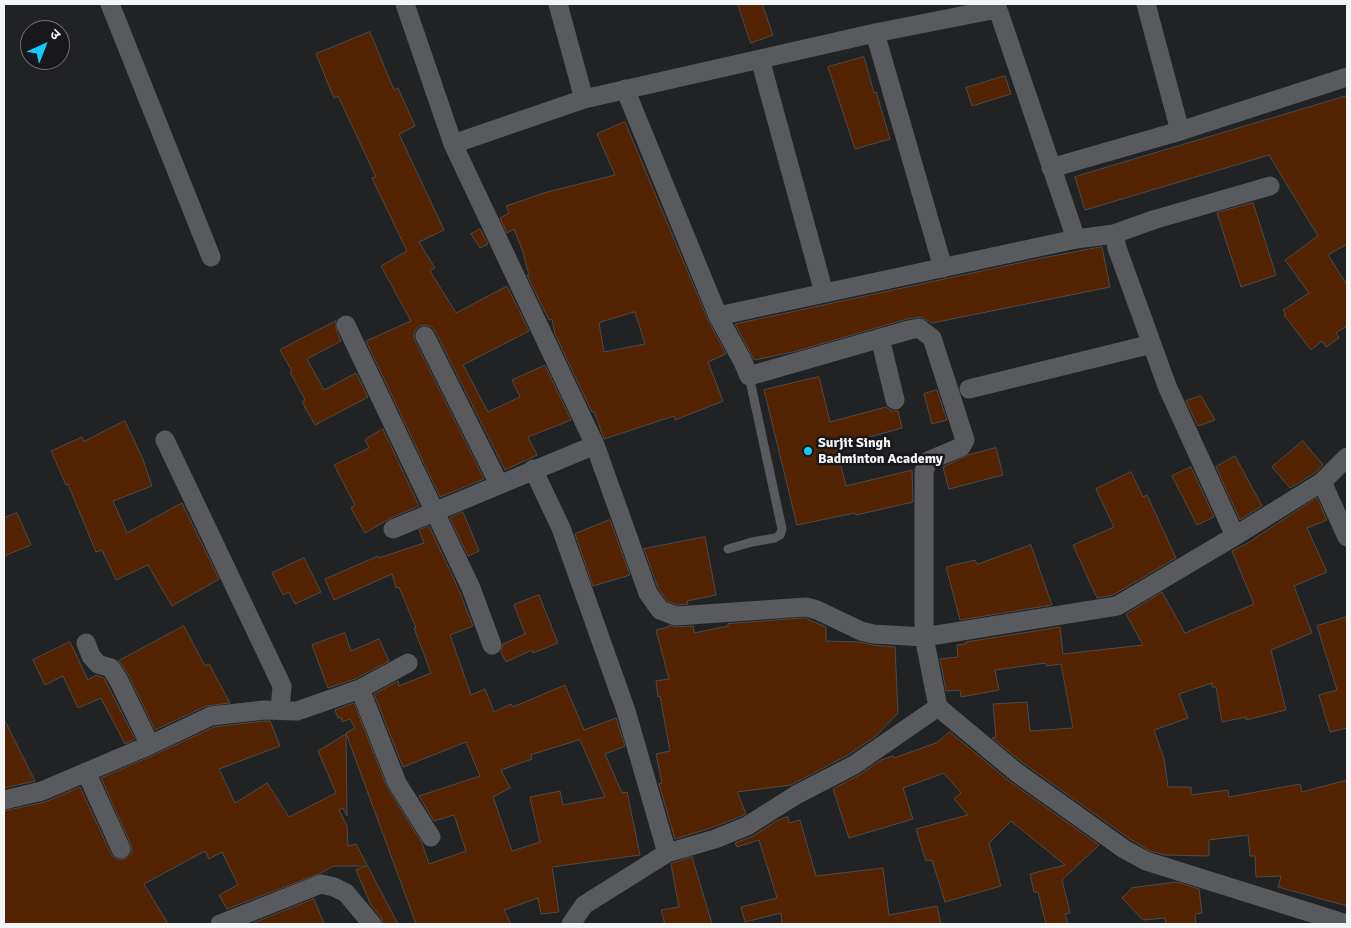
<!DOCTYPE html>
<meta charset="utf-8">
<style>
body{margin:0}
#map{position:relative;width:1351px;height:928px;overflow:hidden;background:#212224;font-family:Signika,"Noto Sans Devanagari",sans-serif}
canvas{display:block}
.frame{position:absolute;inset:0;border:5px solid #f4f5f7;pointer-events:none}
.north{position:absolute;left:20px;top:20px;width:50px;height:50px;box-sizing:border-box;background:#18181b;border:1px solid #707073;border-radius:50%;rotate:44deg;font-size:14px;font-weight:700;line-height:20px;text-align:center;color:#f4f5f7}
.north::after{content:'';display:block;margin:auto;width:18px;height:22px;background:#13cafb;clip-path:polygon(50% 0,100% 100%,50% 72%,0 100%)}
</style>
<div id="map">
<canvas width="1351" height="928"></canvas>
<div class="frame"></div>
<div class="north">उ</div>
</div>
<script>
const g = document.querySelector('canvas').getContext('2d');
g.lineJoin = 'round';
function paint(path, color) { g.fillStyle = color; g.fill(path, 'evenodd'); }
function trace(path, color, width, dash) { g.strokeStyle = color; g.lineWidth = width; g.lineCap = dash ? 'butt' : 'round'; g.setLineDash(dash || []); g.stroke(path); }
function write(font, color, halo, rows, align = 'center') {
  g.font = font + ' Signika,sans-serif'; g.lineWidth = 5; g.setLineDash([]); g.textBaseline = 'middle'; g.strokeStyle = halo; g.fillStyle = color; for (const [text, x, y, turn = 0] of rows) {
    g.save(); g.translate(x, y); g.rotate((+turn || 0) * Math.PI / 180); g.textAlign = isNaN(turn) ? turn : align; if (halo) g.strokeText(text, 0, 0); g.fillText(text, 0, 0); g.restore();
  }
}
const building = new Path2D(`
 M738 4H762L773 35 751 43Z
 M370 32 394 90 398 88 415 126 399 134 444 230 419 242 435 268 430 271 456 313 507 286 529 331 463 365 488 412 520 397 512 380 545 365 571 420 528 437 537 455 505 470 435 331 432 327 426 325 420 326 415 330 414 335 415 341 484 479 440 497 366 341 411 321 381 266 407 251 372 178 376 177 338 96 334 98 316 54Z
 M864 57 874 93 876 92 890 139 855 149 828 67Z
 M1005 76 1011 94 972 106 966 88Z
 M1347 96V244L1328 255 1347 285V326L1336 333 1339 338 1326 347 1322 341 1311 350 1284 315H1286L1283 310 1309 293 1285 260 1318 236 1269 155 1085 210 1075 177Z
 M625 122 708 320 726 354 708 362 723 401 675 420 674 416 604 439 594 411 592 412 555 334 552 319 549 320 527 275H529L523 252 514 229 507 233 500 218 509 213 506 206 547 192 615 175 597 134ZM635 312 645 344 604 352 599 323Z
 M1253 203 1276 275 1241 287 1217 213Z
 M480 229 488 244 480 248 471 234Z
 M1102 247 1110 287 932 323 921 317 907 319 793 352 754 360 735 324 1042 258Z
 M336 321V329L341 341 307 359 324 390 356 373 368 397 315 425 302 402 305 400 290 372 292 371 280 350Z
 M819 377 830 422 886 407 891 411H898L902 428 836 446 846 486 912 470 913 502 856 515 855 513 797 525 764 390Z
 M937 390 947 420 932 424 924 394Z
 M1201 396 1215 420 1198 426 1186 401Z
 M125 421 142 457 152 486 113 501 127 533 182 503 219 579 172 606 148 565 116 580 102 550 96 552 68 484 66 485 51 451 82 437 84 441Z
 M383 429 419 506 389 519 365 533 351 508 355 505 334 465 369 448 365 440Z
 M1303 441 1323 465 1315 473 1290 488 1272 467Z
 M996 448 1003 475 949 489 943 467 968 455Z
 M1235 456 1262 506 1240 520 1216 467Z
 M1191 467 1214 517 1197 525 1172 476Z
 M1131 472 1143 497 1147 495 1176 558 1113 595 1097 598 1073 545 1114 527 1096 489Z
 M1317 498 1327 520 1307 528 1327 572 1294 586 1312 633 1271 650 1286 710 1246 720V717L1222 722 1216 687H1212V683L1179 694 1188 718 1154 730 1164 759 1168 787H1191V795L1228 790 1229 797 1300 784 1302 792 1347 780V906L1278 887 1281 876 1256 877 1255 856H1250L1248 835 1209 840V856L1165 855 1150 851 1130 839 1023 763 992 738 996 737 993 704 1027 702 1030 731 1073 728 1061 664 1046 666V663L995 670 999 690 961 697 960 690 946 691 940 659 958 657 957 645 966 644V642L1060 627 1063 654 1143 645 1126 614 1162 592 1185 633 1254 604 1232 551 1246 544Z
 M463 512 479 551 468 556 450 518Z
 M17 513 31 545 4 556V518Z
 M610 520 630 575 593 586 575 534Z
 M429 526 459 590 473 626 450 635 471 695 485 689 494 712 511 704 513 707 565 685 584 730 616 718 625 746 605 754 622 793 627 792 640 855 552 867 559 912 541 914 538 898 504 910 511 924H416L346 733 355 728 350 719 342 722 341 717 338 718 335 710 354 703 387 787 422 843 429 864 466 851 454 815 434 821 419 796 480 776 466 742 403 767 374 694 398 681 399 686 431 673 414 628H416L399 587 396 588 392 574 334 600 325 579 378 556 379 558 424 543 419 530ZM580 740 605 797 563 805 560 791 530 797 540 842 512 851 493 797 510 788 501 770 532 759 531 755Z
 M705 537 716 595 687 601 688 604 678 605 667 601 658 588 644 549Z
 M1031 545 1052 605 960 620 946 567 975 560 977 564Z
 M304 558 321 592 295 604 289 592 283 595 272 573Z
 M539 595 558 643 533 653 532 650 506 662 501 652 503 644 525 634 514 605Z
 M1347 617V728L1330 732 1319 695 1337 690 1317 626Z
 M805 618 826 627V641L860 642 872 645 895 647 898 713 876 736 848 755 791 785 737 792 746 814 742 816 711 828 675 839 659 784 662 783 656 754 670 751 660 696 658 697 656 681 669 679 656 630 669 627V625L676 627 693 626 694 633 728 626V624Z
 M184 626 205 666 209 664 230 703 206 706 155 730 129 676 119 661Z
 M345 633 351 651 379 639 389 661 355 679 328 688 312 645Z
 M70 642 88 680 96 675 104 678 135 739 125 744 101 698 78 708 63 676 45 685 33 660Z
 M4 719 35 781 4 788Z
 M264 721H270L280 746 219 769 235 803 267 783 289 817 336 793 318 751 346 734 347 816 343 808 339 810 347 826 348 846 356 844 398 924H383L381 917 371 905 356 870 366 866H333L321 873 227 909 219 895 238 885 222 852 209 859 205 851 144 884 168 924H4V811L45 802 80 787 111 854 115 858 119 860 125 859 130 855 132 851 131 845 101 778 154 755 214 727Z
 M950 732 1009 781 1099 845 1062 880 1070 913 1065 914 1068 924H1046L1038 892H1034L1030 874 1065 865 1011 821 989 843 1001 886 945 902 932 860 926 861 916 829 968 815 954 799 961 793 944 773 903 788 913 819 849 838 833 789 859 775 881 760 893 756 894 758 936 743Z
 M788 817 789 823 800 820 816 876 883 868 889 915 937 906 941 924H782L781 913 745 922 741 907 777 898 759 840 737 847 735 843 753 836 778 820Z
 M692 857 712 924H665L661 910 679 907 671 864Z
 M1177 882 1199 889 1202 913 1195 914 1196 924H1166L1165 918 1143 920 1122 898 1132 888Z
 M314 899 324 924H255L254 923Z`);
paint(building, '#532200');
trace(building, '#4e4b49', 1);
trace(new Path2D(`
 M728 549 752 542 775 538 780 535 782 529 749 376`), '#595a5d', 9);
trace(new Path2D(`
 M110 4 211 257
 M405 4 453 144 595 445 648 593 660 610 676 616 806 607 817 610 861 631 873 634 924 637 1117 606 1235 536 1322 482 1347 457
 M558 4 584 99
 M996 4 1076 239
 M1146 4 1180 131
 M875 33 943 268
 M760 59 824 293
 M625 89 718 316 743 362 749 376 909 330 919 328 932 338 965 440 961 447 928 461 924 471V637L938 707 1016 772 1124 849 1146 861 1347 924
 M453 144 584 99 875 33 997 9
 M1051 168 1180 131 1347 77
 M1114 234 1117 248 1167 386 1235 536
 M718 316 1076 239 1114 234 1153 220 1270 186
 M346 325 471 588 492 645
 M425 336 499 484
 M880 338 895 400
 M969 389 1152 344
 M165 440 282 686 280 710
 M533 469 561 528 626 711 667 853
 M1322 482 1347 537
 M393 529 595 445
 M86 643 91 656 98 664 111 668 119 681 150 745
 M360 689 397 783 431 837
 M86 772 121 849
 M4 800 42 791 150 745 211 716 264 710 297 711 360 689 408 663
 M220 924 321 884 334 887 346 893 372 924
 M571 924 584 905 667 853 715 839 747 826 796 795 854 765 938 707`), '#595a5d', 19);
for (const [x, y, r, color] of [
 [808,451,5,"#13cafb"]
]) { const dot = new Path2D(); dot.arc(x, y, r, 0, 2 * Math.PI); g.fillStyle = color; g.fill(dot); trace(dot, '#18181b', 2); }
write('bold 14px', '#f4f5f7', '#18181b', [
 ["Surjit Singh",818,443],
 ["Badminton Academy",818,459]
], 'left');
</script>
